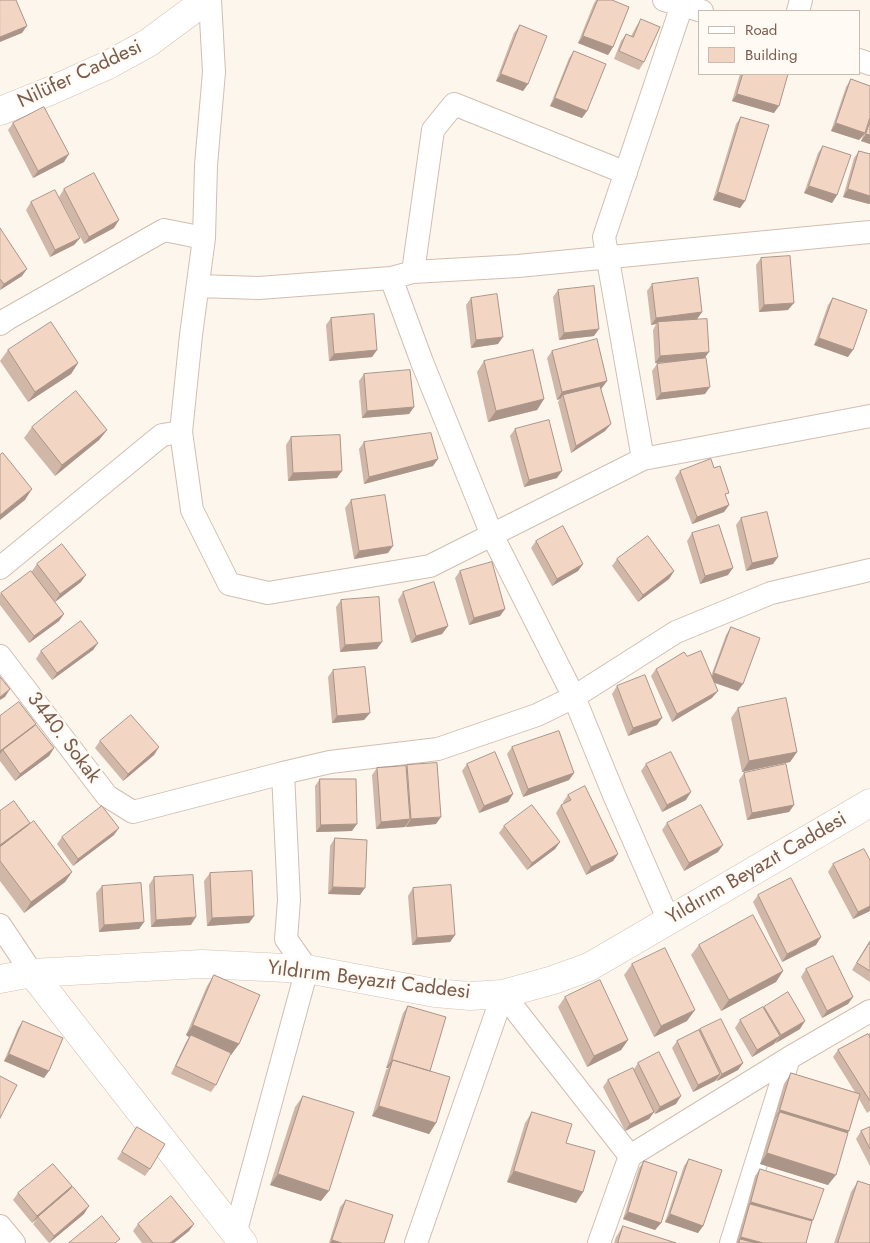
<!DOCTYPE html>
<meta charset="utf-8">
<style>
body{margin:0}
#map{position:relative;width:870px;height:1243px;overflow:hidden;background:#fdf6ec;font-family:Jost,sans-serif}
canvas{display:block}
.legend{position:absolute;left:698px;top:10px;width:162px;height:65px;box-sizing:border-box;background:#fffaf3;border:1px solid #cabbb1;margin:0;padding:6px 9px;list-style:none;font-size:15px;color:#7a5c4d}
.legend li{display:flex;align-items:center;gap:10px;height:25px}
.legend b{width:25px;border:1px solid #cabbb1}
</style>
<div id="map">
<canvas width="870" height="1243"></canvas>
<ul class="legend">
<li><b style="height:6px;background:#fff"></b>Road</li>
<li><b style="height:14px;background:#f3d5c3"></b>Building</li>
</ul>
</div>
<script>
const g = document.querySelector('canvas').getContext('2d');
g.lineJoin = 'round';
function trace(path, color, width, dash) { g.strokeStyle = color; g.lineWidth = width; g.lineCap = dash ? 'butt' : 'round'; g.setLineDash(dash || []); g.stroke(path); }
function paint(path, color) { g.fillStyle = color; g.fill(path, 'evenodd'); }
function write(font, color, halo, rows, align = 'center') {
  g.font = font + ' Jost,sans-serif'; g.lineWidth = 5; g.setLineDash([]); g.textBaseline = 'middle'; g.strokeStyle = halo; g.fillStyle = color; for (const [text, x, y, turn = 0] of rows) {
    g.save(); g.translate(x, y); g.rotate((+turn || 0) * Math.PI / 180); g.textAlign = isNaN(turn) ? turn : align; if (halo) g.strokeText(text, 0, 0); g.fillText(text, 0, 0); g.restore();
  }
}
const street = new Path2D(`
 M210 0 214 72 206 165 204 238 191 335 181 432 192 510 229 584 268 593 430 566 643 459 870 416
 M664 0 702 11
 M798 11 801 0
 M859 60 870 64
 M413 272 433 130 454 104 626 173
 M391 278 422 362 492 535 574 697 614 795 669 921
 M198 286 259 288 391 278 413 272 518 266 870 232
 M0 324 7 319 164 230 204 238
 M643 459 604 237 682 5
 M0 568 162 435 181 432
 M0 656 107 796 133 812 283 773 330 762 438 749 537 715 574 697 676 632 771 593 870 570
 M0 925 32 973
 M503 994 630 1156
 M0 1226 14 1243
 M235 1234 307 969 286 939 289 900 283 773
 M416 1243 503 994
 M599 1243 630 1156 789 1058 870 1011
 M731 1243 789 1058`);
const secondary = new Path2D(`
 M0 111 50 91 108 65 148 43 206 0
 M32 973 243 1243
 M0 979 32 973 202 964 307 969 435 993 470 996 503 994 553 980 589 967 870 803`);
trace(street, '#d1beb0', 24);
trace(secondary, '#d6c0b0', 29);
trace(street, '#fff', 22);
trace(secondary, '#fff', 28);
paint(new Path2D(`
 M596 0H612L613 47 608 55 578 43 594 3Z
 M641 19 644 62 639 70 614 59 621 41 626 34 631 36 636 27Z
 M520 25 528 84 523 91 496 81 514 33Z
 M574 51 587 111 582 118 550 106 569 58Z
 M740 74H788L774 113 732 101Z
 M851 79 870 86V144L861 141 863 136 859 140 831 131 846 87Z
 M741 117 745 201 740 208 713 200 736 124Z
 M13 123 64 162 33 178 8 130Z
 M823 146 837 195 832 203 804 193 818 153Z
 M859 151 870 154V203L869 204 843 197 854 158Z
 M64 189 114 228 84 244 59 197Z
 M31 202 80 238 74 245 50 257 26 210Z
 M0 228 22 276 0 290Z
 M761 258 788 310 759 312 756 265Z
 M652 284 702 312 697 319 705 358V394L656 400 652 371 657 364 684 361 655 363 653 330 656 324 651 325 647 291Z
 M558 290 594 336 559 340 553 297Z
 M471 298 498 344 471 348 466 305Z
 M833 298 848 357 814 345 828 305Z
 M331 318 377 350 372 357 329 361 326 325Z
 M8 350 78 363 71 374 28 402 0 361Z
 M552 351 607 381 601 389 611 424 605 431 571 453 558 402 560 399 557 400 547 358Z
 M484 361 544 399 537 410 488 422 477 372Z
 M364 374 414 407 409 414 362 418 359 381Z
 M32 427 107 430 99 440 55 476 24 438Z
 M515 429 557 478 524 487 510 436Z
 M291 437 337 478 288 481 286 445Z
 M364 442 433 466 364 484 359 449Z
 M680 471 726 498 729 505 724 512 692 524 675 478Z
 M351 500 388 553 354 559 345 508Z
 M741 518 778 557 773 564 746 571 736 525Z
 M692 533 728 575 700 584 687 541Z
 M536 541 583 564 578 571 552 586 531 548Z
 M617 559 674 571 669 579 638 602 612 566Z
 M37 564 81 582 55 602 64 614 59 621 29 643 0 605V595L1 593 32 571Z
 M460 571 505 609 500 616 469 625 455 578Z
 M403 592 448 626 442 634 411 643 398 600Z
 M341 600 377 649 340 652 336 607Z
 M731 627 738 691 714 682 712 698 672 722 651 676 656 669 687 656 711 676 726 635Z
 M98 643 93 650 52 680 36 659 41 651Z
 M333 670 370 713 364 720 332 723 328 677Z
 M617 686 657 725 628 736 612 694Z
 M738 708 797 752 790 762 742 772 731 718Z
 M0 716 36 724 33 728 54 748 49 756 15 781 0 761Z
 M100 741 159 747 154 755 123 781 95 748Z
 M512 747 574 773 569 780 523 797 507 754Z
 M467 764 513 794 508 802 479 813 462 771Z
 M646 764 686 800 662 812 641 771Z
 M407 765 436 824 406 827V825L405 827 376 829 372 775 377 768 406 767Z
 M744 773 794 805 789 812 747 820 739 780Z
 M320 779 352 831 316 832 315 786Z
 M568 795 618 854 613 861 586 875 556 813 561 805 564 804 563 802Z
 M0 811 28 825 72 872 65 882 24 913 0 881Z
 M667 823 718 852 684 871 662 830Z
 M504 826 560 842 555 849 527 870 499 833Z
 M114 835 73 866 57 844 62 837Z
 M335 838 360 895 328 894 330 846Z
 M833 864 870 911 853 919 828 872Z
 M210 873 254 916 249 923 207 926 204 881Z
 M154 877 191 925 151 927 149 885Z
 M102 886 144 922 139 929 99 932 96 893Z
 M413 888 455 935 450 942 412 945 408 896Z
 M758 895 821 937 816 945 782 962 753 902Z
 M870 940V982L852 970Z
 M699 945 783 971 776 982 721 1011 691 955Z
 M632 964 687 1021 654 1037 624 975Z
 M806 969 853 997 848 1004 822 1018 801 977Z
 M214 975 239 1044 231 1055 230 1054 216 1085 211 1092 171 1074 186 1042 189 1037 186 1035 207 986Z
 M565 997 628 1040 621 1050 587 1067 558 1007Z
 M408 1006 430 1071 436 1123 429 1134 372 1116 386 1070 388 1068H386L403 1013Z
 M764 1007 800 1029 776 1043V1042L774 1044 752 1057 735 1028 740 1020 763 1008Z
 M23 1021 44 1078 4 1061 18 1028Z
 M700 1029 743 1063 738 1070 717 1081 716 1080 715 1081 693 1092 672 1048 677 1041Z
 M870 1033V1111L867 1113 859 1099 848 1133 828 1185 760 1164 773 1121 784 1084 791 1073 855 1092 833 1057 838 1050 868 1034Z
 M638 1063 676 1104 655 1114 654 1112 649 1119 625 1131 603 1087 608 1080 634 1069Z
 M303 1096 321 1201 270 1185 295 1107Z
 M532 1112 566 1143 583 1192 576 1203 507 1182 525 1123Z
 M137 1127 150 1169 145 1176 117 1159Z
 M870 1127V1166L856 1139 861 1131Z
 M689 1159 703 1226 698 1233 665 1222 684 1166Z
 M644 1161 661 1223 655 1230 623 1219 639 1168Z
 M760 1169 812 1221 806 1243H736L746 1209 755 1176Z
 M858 1181 870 1243H834L851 1192Z
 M69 1191 84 1214 49 1243 33 1224 36 1220 32 1223 13 1200 18 1193Z
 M346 1200 384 1243H329L340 1207Z
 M138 1224H194L189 1231 174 1243H142L133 1231Z
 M623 1226 676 1243H614L616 1237Z`), '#d1b7a8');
paint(new Path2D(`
 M27 26 22 33 0 42V37Z
 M583 36 613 47 608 55 578 43Z
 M501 74 528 84 523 91 496 81Z
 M737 94 779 106 774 113 732 101Z
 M555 98 587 111 582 118 550 106Z
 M836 123 865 133 859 140 831 131Z
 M866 134 870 135V144L861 141Z
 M69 154 64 162 33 178 38 171Z
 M809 186 837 195 832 203 804 193Z
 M848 189 870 196V203L869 204 843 197Z
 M718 192 745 201 740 208 713 200Z
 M119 220 114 228 84 244 89 237Z
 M80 238 74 245 50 257 55 250Z
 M27 269 22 276 0 290 4 284Z
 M794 303 788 310 759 312 764 305Z
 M702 312 697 319 658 322 656 324 651 325 656 318Z
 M599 329 594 336 559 340 564 333Z
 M503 337 498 344 471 348 476 340Z
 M819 338 853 350 848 357 814 345Z
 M377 350 372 357 329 361 334 354Z
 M709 352 704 359 655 363 660 356Z
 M78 363 71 374 28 402 35 392Z
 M607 381 601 389 564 398 563 395 560 399 557 400 562 392Z
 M710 387 705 394 656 400 661 393Z
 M544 399 537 410 488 422 496 411Z
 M414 407 409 414 362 418 367 411Z
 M611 424 605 431 571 453 576 446Z
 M107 430 99 440 55 476 62 465Z
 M438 459 433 466 364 484 369 477Z
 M342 471 337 478 288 481 293 473Z
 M562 471 557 478 524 487 529 480Z
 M32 489 25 500 0 520V515Z
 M729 505 724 512 692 524 697 517Z
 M393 546 388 553 354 559 359 551Z
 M778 557 773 564 746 571 752 563Z
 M583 564 578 571 552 586 557 579Z
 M733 568 728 575 700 584 705 576Z
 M674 571 669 579 638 602 643 595Z
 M86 575 81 582 55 602 60 594Z
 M505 609 500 616 469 625 474 618Z
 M64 614 59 621 29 643 34 636Z
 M448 626 442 634 411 643 416 636Z
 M382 642 377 649 340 652 345 645Z
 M98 643 93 650 52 680 57 673Z
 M714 673 743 684 738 691 709 681Z
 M10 689 5 697 0 700V697Z
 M718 691 712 698 672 722 677 714Z
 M370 713 364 720 332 723 337 716Z
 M662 718 657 725 628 736 633 728Z
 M36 724 30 731 3 750 0 754V751Z
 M159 747 154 755 123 781 128 774Z
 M54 748 49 756 15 781 20 774Z
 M797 752 790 762 742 772 749 761Z
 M574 773 569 780 523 797 528 789Z
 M691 792 686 800 662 812 667 805Z
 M513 794 508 802 479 813 484 806Z
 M794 805 789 812 747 820 752 813Z
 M441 817 436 824 406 827 411 819Z
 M410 819 405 827 376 829 381 822Z
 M30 823 25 830 0 849V845Z
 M357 824 352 831 316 832 321 825Z
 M119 828 114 835 73 866 78 859Z
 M560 842 555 849 527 870 532 863Z
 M723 845 718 852 684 871 689 863Z
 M618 854 613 861 586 875 591 867Z
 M72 872 65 882 24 913 31 902Z
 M333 887 365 888 360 895 328 894Z
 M870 906V911L853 919 858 912Z
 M254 916 249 923 207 926 212 918Z
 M196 917 191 925 151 927 156 920Z
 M144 922 139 929 99 932 104 925Z
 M455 935 450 942 412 945 417 938Z
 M821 937 816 945 782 962 787 954Z
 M783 971 776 982 721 1011 729 1000Z
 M853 997 848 1004 822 1018 827 1011Z
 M695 1010 687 1021 654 1037 661 1026Z
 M805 1021 800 1029 776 1043 781 1035Z
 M193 1025 239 1044 231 1055 190 1037 191 1035 189 1037 186 1035Z
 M780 1036 774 1044 752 1057 757 1050Z
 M628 1040 621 1050 587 1067 594 1056Z
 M9 1054 49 1071 44 1078 4 1061Z
 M392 1060 393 1061 388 1068H386Z
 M743 1063 738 1070 717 1081 722 1074Z
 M720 1074 715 1081 693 1092 698 1085Z
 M681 1096 676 1104 655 1114 660 1107Z
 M379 1106 436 1123 429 1134 372 1116Z
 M780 1110 849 1131 842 1142 780 1112 773 1121Z
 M654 1112 649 1119 625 1131 630 1124Z
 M767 1153 836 1175 828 1185 760 1164Z
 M514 1171 583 1192 576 1203 507 1182Z
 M278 1174 329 1191 321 1201 270 1185Z
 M72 1186 67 1194 38 1217 32 1223 37 1216Z
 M751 1202 813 1220 808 1227 750 1204 746 1209Z
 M89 1206 84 1214 49 1243 54 1236Z
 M628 1212 661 1223 655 1230 623 1219Z
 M670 1214 703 1226 698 1233 665 1222Z
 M194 1224 189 1231 174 1243H170Z
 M741 1237 763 1243H739L740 1239 737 1243Z
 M332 1240 342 1243H330Z`), '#aa9588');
const building = new Path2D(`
 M0 0H16L27 26 0 37Z
 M598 0H612L629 7 613 47 583 36Z
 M641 19 660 27 644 62 619 51 626 34 633 37Z
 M520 25 547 36 528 84 501 74Z
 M574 51 606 64 587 111 555 98Z
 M743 74H788L779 106 737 94Z
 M851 79 870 86V117L865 133 836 123Z
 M44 107 69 154 38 171 13 123Z
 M741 117 769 125 745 201 718 192Z
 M870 122V135L866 134Z
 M823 146 851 155 837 195 809 186Z
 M859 151 870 154V196L848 189Z
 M94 173 119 220 89 237 64 189Z
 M55 190 80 238 55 250 31 202Z
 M0 228 27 269 4 284 0 279Z
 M790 256 794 303 764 305 761 258Z
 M698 278 702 312 656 318 652 284Z
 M594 286 599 329 564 333 558 290Z
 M497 294 503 337 476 340 471 298Z
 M833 298 867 310 853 350 819 338Z
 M374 314 377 350 334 354 331 318Z
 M707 319 709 352 660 356 658 322Z
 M51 322 78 363 35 392 8 350Z
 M597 339 607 381 562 392 552 351Z
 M533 350 544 399 496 411 484 361Z
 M706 358 710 387 661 393 657 364Z
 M410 370 414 407 367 411 364 374Z
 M600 386 611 424 576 446 563 395Z
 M76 391 107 430 62 465 32 427Z
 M549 420 562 471 529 480 515 429Z
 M431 433 438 459 369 477 364 442Z
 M340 435 342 471 293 473 291 437Z
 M3 453 32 489 0 515V455Z
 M711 459 714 468 720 466 729 493 725 494 729 505 697 517 680 471Z
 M385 495 393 546 359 551 351 500Z
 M767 512 778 557 752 563 741 518Z
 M719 525 733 568 705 576 692 533Z
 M563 526 583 564 557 579 536 541Z
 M648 536 674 571 643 595 617 559Z
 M62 544 86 575 60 594 37 564Z
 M492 562 505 609 474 618 460 571Z
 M31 571 64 614 34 636 1 593Z
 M434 582 448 626 416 636 403 592Z
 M379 597 382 642 345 645 341 600Z
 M81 621 98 643 57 673 41 651Z
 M731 627 760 638 743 684 714 673Z
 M701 651 718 691 677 714 656 669 684 652 687 656Z
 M365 667 370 713 337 716 333 670Z
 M645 675 662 718 633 728 617 686Z
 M0 677 10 689 0 697Z
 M786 698 797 752 749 761 738 708Z
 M19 702 36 724 0 751V716Z
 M131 715 159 747 128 774 100 741Z
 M36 725 54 748 20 774 3 750Z
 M559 731 574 773 528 789 512 747Z
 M495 752 513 794 484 806 467 764Z
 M671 752 691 792 667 805 646 764Z
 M437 763 441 817 411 819 407 765Z
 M786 764 794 805 752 813 744 773Z
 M406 766 410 819 381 822 377 768Z
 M320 779H356L357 824 321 825Z
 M585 786 618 854 591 867 561 805 571 800 568 795Z
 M14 801 30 823 0 845V811Z
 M532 805 560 842 532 863 504 826Z
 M701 805 723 845 689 863 667 823Z
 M102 806 119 828 78 859 62 837Z
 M34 821 72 872 31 902 0 861V847Z
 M335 838 367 840 365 888 333 887Z
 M864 849 870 860V906L858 912 833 864Z
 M252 871 254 916 212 918 210 873Z
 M193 875 196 917 156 920 154 877Z
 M791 878 821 937 787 954 758 895Z
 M141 883 144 922 104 925 102 886Z
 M451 885 455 935 417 938 413 888Z
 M753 915 783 971 729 1000 699 945Z
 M870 942V971L857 963Z
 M665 948 695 1010 661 1026 632 964Z
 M833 956 853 997 827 1011 806 969Z
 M214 975 260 995 239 1044 193 1025Z
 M600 980 628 1040 594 1056 565 997Z
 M788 992 805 1021 781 1035 764 1007Z
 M408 1006 446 1017 430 1071 393 1060V1061L392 1060Z
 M763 1007 780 1036 757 1050 740 1020Z
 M721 1019 743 1063 722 1074 700 1029Z
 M23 1021 63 1038 49 1071 9 1054Z
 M699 1030 720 1074 698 1085 677 1041Z
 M868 1034 870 1037V1101L838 1050Z
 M191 1035 231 1053 216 1085 176 1066Z
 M659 1052 681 1096 660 1107 638 1063Z
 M393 1060 450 1077 436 1123 379 1106Z
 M633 1068 654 1112 630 1124 608 1080Z
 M791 1073 860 1094 849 1131 780 1110Z
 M0 1076 17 1085 0 1118Z
 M303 1096 354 1112 329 1191 278 1174Z
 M532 1112 572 1124 566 1143 595 1151 583 1192 514 1171Z
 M780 1112 848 1133 836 1175 767 1153Z
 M137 1127 165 1144 150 1169 122 1152Z
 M870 1127V1149L861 1131Z
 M689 1159 722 1170 703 1226 670 1214Z
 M644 1161 677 1172 661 1223 628 1212Z
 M53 1164 72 1186 37 1216 18 1193Z
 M760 1169 824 1189 813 1220 751 1202Z
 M858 1181 870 1185V1243H838Z
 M73 1187 89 1206 54 1236 38 1217Z
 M171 1196 194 1224 170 1243H153L138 1224Z
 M346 1200 393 1215 384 1243H342L332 1240Z
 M750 1204 812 1221 806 1243H763L741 1237Z
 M102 1216 120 1239 115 1243H69Z
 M623 1226 676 1243H618Z
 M740 1239 756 1243H739Z`);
paint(building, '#f3d5c3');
trace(building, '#aa9588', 1);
write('20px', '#7a5c4d', '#fffaf3', [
 ["Nilüfer Caddesi",80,75,-25],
 ["3440. Sokak",63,738,53],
 ["Yıldırım Beyazıt Caddesi",757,869,-30],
 ["Yıldırım Beyazıt Caddesi",369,981,7]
]);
</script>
